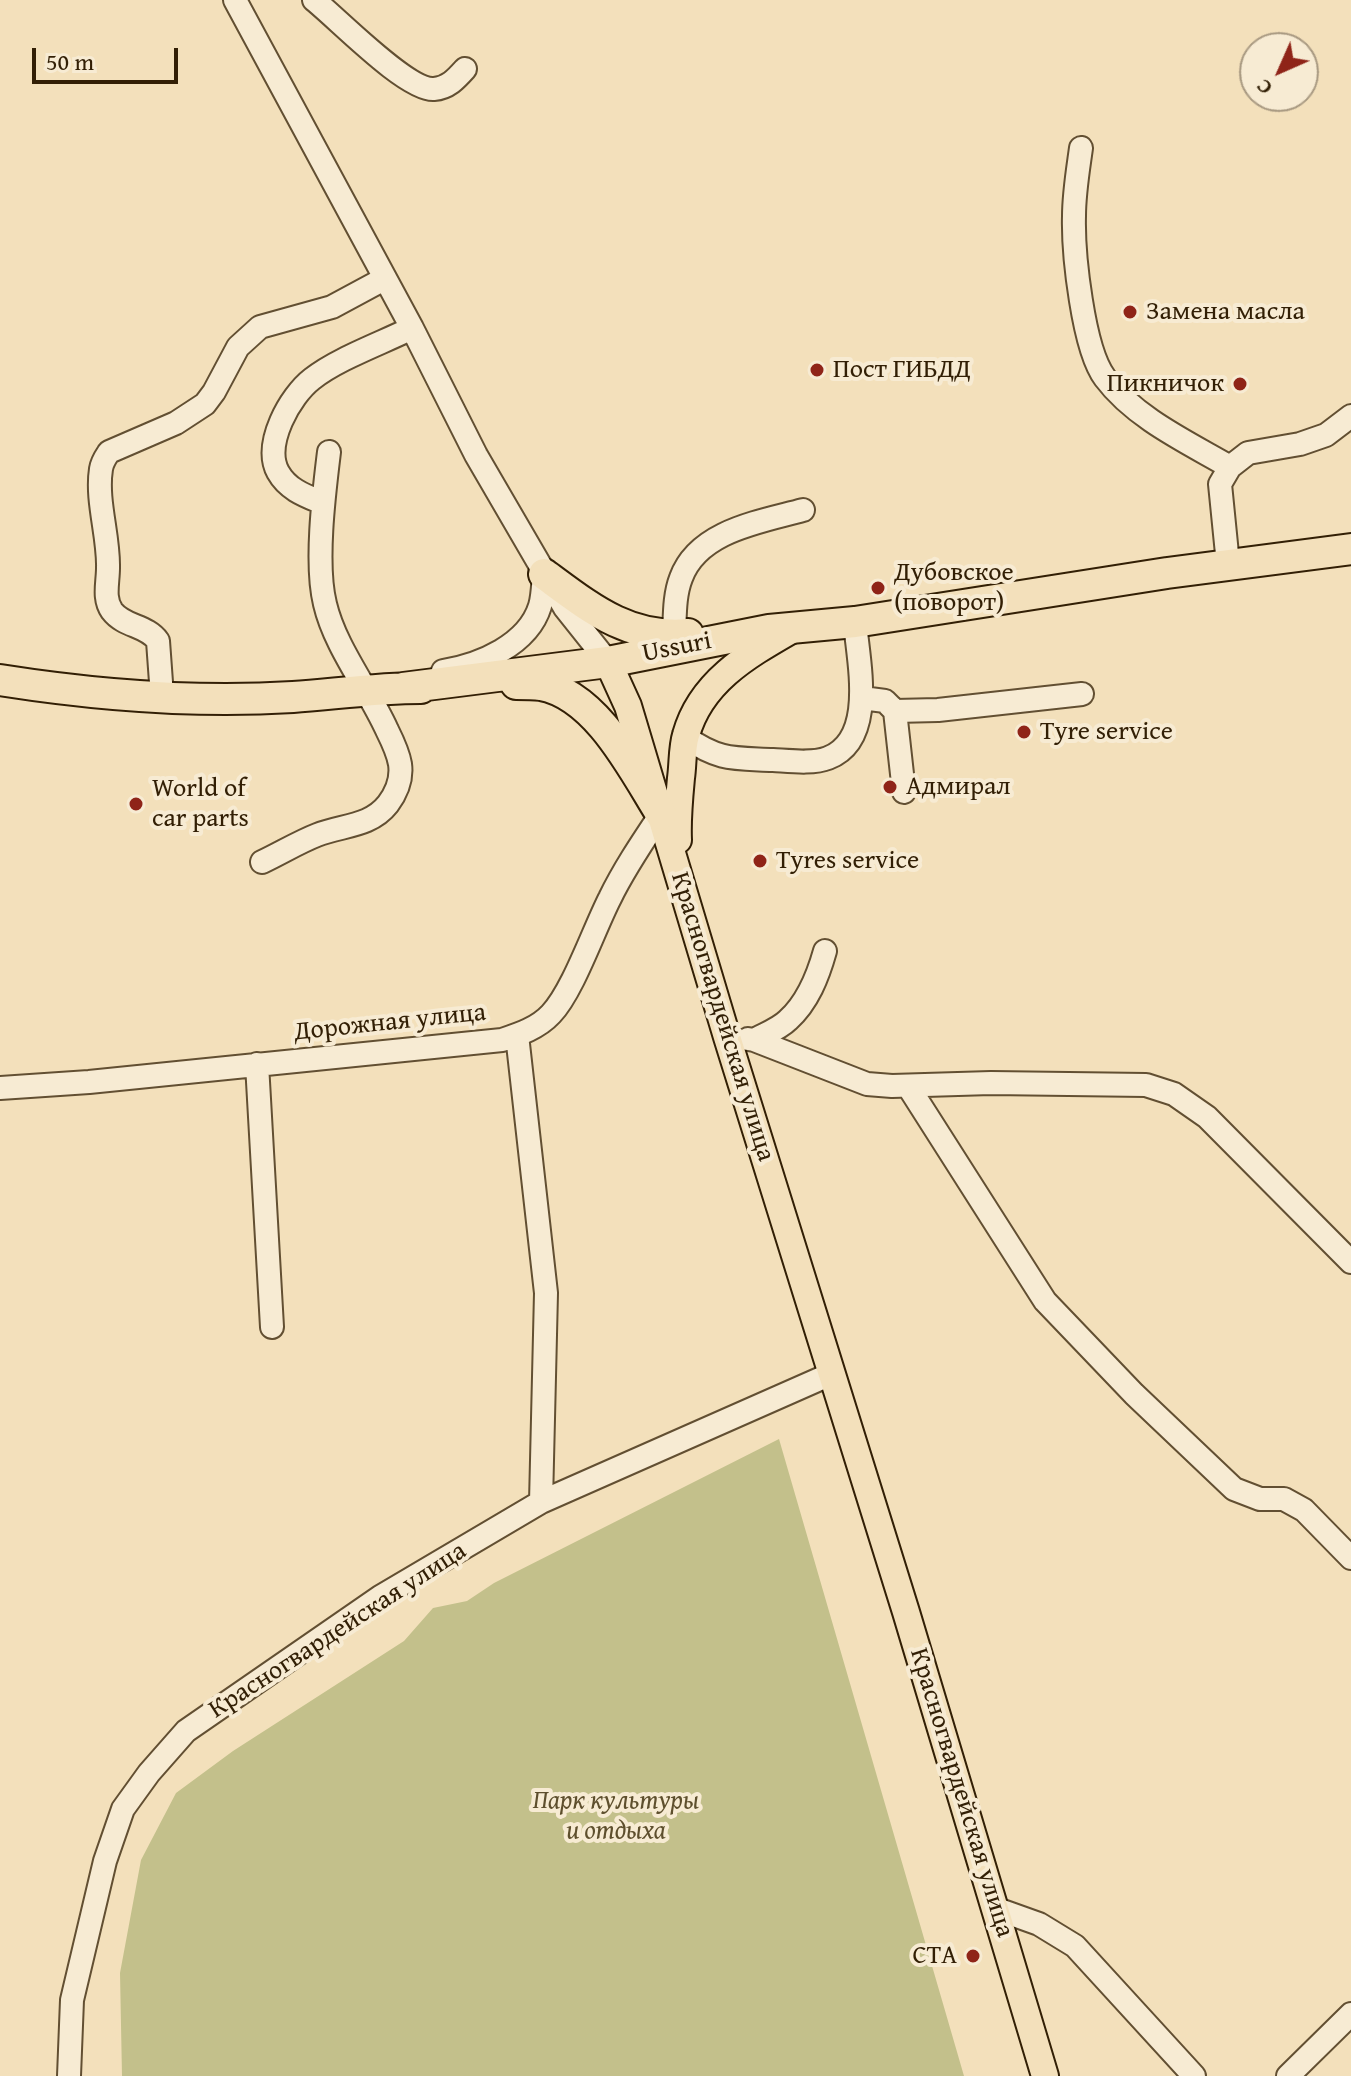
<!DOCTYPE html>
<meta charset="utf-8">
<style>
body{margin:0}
#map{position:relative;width:1351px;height:2076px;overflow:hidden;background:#f3e0bb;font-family:"Gentium Book Plus",serif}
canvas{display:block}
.north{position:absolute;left:1239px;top:32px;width:80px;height:80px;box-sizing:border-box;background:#f7ebd3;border:2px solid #a89981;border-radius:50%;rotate:225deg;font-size:22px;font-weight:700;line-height:32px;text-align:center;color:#321f05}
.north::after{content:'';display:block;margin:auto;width:28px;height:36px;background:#8f2418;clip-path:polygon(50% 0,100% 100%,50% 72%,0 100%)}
.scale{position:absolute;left:32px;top:48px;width:146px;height:36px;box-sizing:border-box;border:4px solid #321f05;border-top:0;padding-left:10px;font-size:24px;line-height:28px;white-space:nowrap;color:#321f05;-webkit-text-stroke:6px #f7ebd3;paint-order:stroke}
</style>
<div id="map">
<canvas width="1351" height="2076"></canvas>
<div class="north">С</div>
<div class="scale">50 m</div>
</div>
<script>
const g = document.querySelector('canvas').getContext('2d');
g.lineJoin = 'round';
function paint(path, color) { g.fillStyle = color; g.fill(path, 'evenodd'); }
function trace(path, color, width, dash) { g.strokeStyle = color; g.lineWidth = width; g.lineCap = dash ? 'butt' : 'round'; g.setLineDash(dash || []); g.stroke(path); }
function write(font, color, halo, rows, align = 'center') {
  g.font = font + ' "Gentium Book Plus",serif'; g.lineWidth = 8; g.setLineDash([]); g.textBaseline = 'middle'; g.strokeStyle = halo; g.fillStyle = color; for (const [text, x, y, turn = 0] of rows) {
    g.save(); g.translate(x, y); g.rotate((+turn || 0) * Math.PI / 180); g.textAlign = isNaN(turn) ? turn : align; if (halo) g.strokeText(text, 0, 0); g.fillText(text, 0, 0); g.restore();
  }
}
paint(new Path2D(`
 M779 1439 964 2076H122L120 1973 141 1860 176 1793 233 1751 404 1641 433 1608 467 1601 494 1583Z`), '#c3c08b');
const minor = new Path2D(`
 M235 0 412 328 476 455 565 608 608 662
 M314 0C338 19 407 91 434 89 448 88 456 79 465 69
 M1081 148C1078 170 1074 193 1074 216 1073 253 1083 349 1105 378 1135 418 1187 442 1230 467
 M323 503C306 496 288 490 278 472 263 444 290 396 312 379 337 359 382 343 412 328
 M1228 564 1220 484 1230 467 1248 453 1300 444 1326 435 1351 416
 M674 635C675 617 674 596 681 578 698 531 759 522 803 510
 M443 671C480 665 528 645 540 606 543 596 543 584 544 574
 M162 696 158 641C147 625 124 627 112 611 103 598 108 583 108 568 109 536 96 501 101 469 102 462 105 458 109 452L176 423 205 404 214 392 238 347 260 327 332 307 384 279
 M862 698 885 701 895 711 938 710 1082 694
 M895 711 904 792
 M685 737C720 761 733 758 773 760 790 761 813 764 828 758 877 739 858 661 855 622
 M262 862C281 853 299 842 317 835 342 825 370 827 388 804 397 792 402 778 400 764 398 752 392 740 387 730 368 688 335 647 325 604 315 564 324 493 329 452
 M517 1035 546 1293 541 1502
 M748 1039 754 1040C765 1034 779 1029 788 1020 808 1002 818 976 825 951
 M754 1040 867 1084 892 1086 991 1083 1146 1085 1174 1094 1207 1117 1351 1262
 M257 1064 272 1327
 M908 1086 1045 1301 1134 1394 1234 1489 1260 1499H1284L1304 1510 1351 1558
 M0 1088 89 1082 502 1040C520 1034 538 1028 551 1014 573 991 594 929 610 898 624 869 643 841 661 814
 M997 1909 1039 1924 1075 1946 1194 2076
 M69 2076 72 2000 105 1861 123 1809 149 1773 186 1731 380 1597 541 1502 831 1374
 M1288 2076 1351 2014`);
const major = new Path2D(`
 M608 662 628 706 727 1037 906 1612 1045 2076
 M678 840C677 819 679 799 681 778 683 764 682 748 686 735 701 681 748 655 793 629`);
const highway = new Path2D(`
 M544 574C589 607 628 640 688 634
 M0 680C95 695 196 703 293 697 335 694 378 688 421 688
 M516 684C524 684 533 684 541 685 597 695 634 771 661 814
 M403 688 608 662 769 630 855 622 1167 573 1351 549`);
trace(minor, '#624f32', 26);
trace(major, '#321f05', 30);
trace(highway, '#321f05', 34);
trace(minor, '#f7ebd3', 22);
trace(major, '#f3e0bb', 26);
trace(highway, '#f3e0bb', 30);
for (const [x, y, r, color] of [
 [1130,312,8,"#8f2418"],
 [817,370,8,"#8f2418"],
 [1240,384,8,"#8f2418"],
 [878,588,8,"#8f2418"],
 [1024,732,8,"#8f2418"],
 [890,787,8,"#8f2418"],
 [136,804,8,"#8f2418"],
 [760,861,8,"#8f2418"],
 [973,1956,8,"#8f2418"]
]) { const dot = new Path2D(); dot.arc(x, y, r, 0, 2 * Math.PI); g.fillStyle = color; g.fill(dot); trace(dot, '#f7ebd3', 3); }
write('26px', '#321f05', '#f7ebd3', [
 ["Замена масла",1146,312],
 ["Пост ГИБДД",833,370],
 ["Пикничок",1224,384,"right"],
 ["Дубовское",894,573],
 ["(поворот)",894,603],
 ["Tyre service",1040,732],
 ["Адмирал",906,787],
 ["World of",152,789],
 ["car parts",152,819],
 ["Tyres service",776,861],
 ["СТА",957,1956,"right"]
], 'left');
write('26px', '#321f05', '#f7ebd3', [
 ["Ussuri",677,648,-11],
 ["Красногвардейская улица",722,1017,73],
 ["Дорожная улица",390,1023,-6],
 ["Красногвардейская улица",338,1631,-33],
 ["Красногвардейская улица",961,1793,73]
]);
write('italic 26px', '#5e4f2d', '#f7ebd3', [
 ["Парк культуры",616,1801],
 ["и отдыха",616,1831]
]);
</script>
